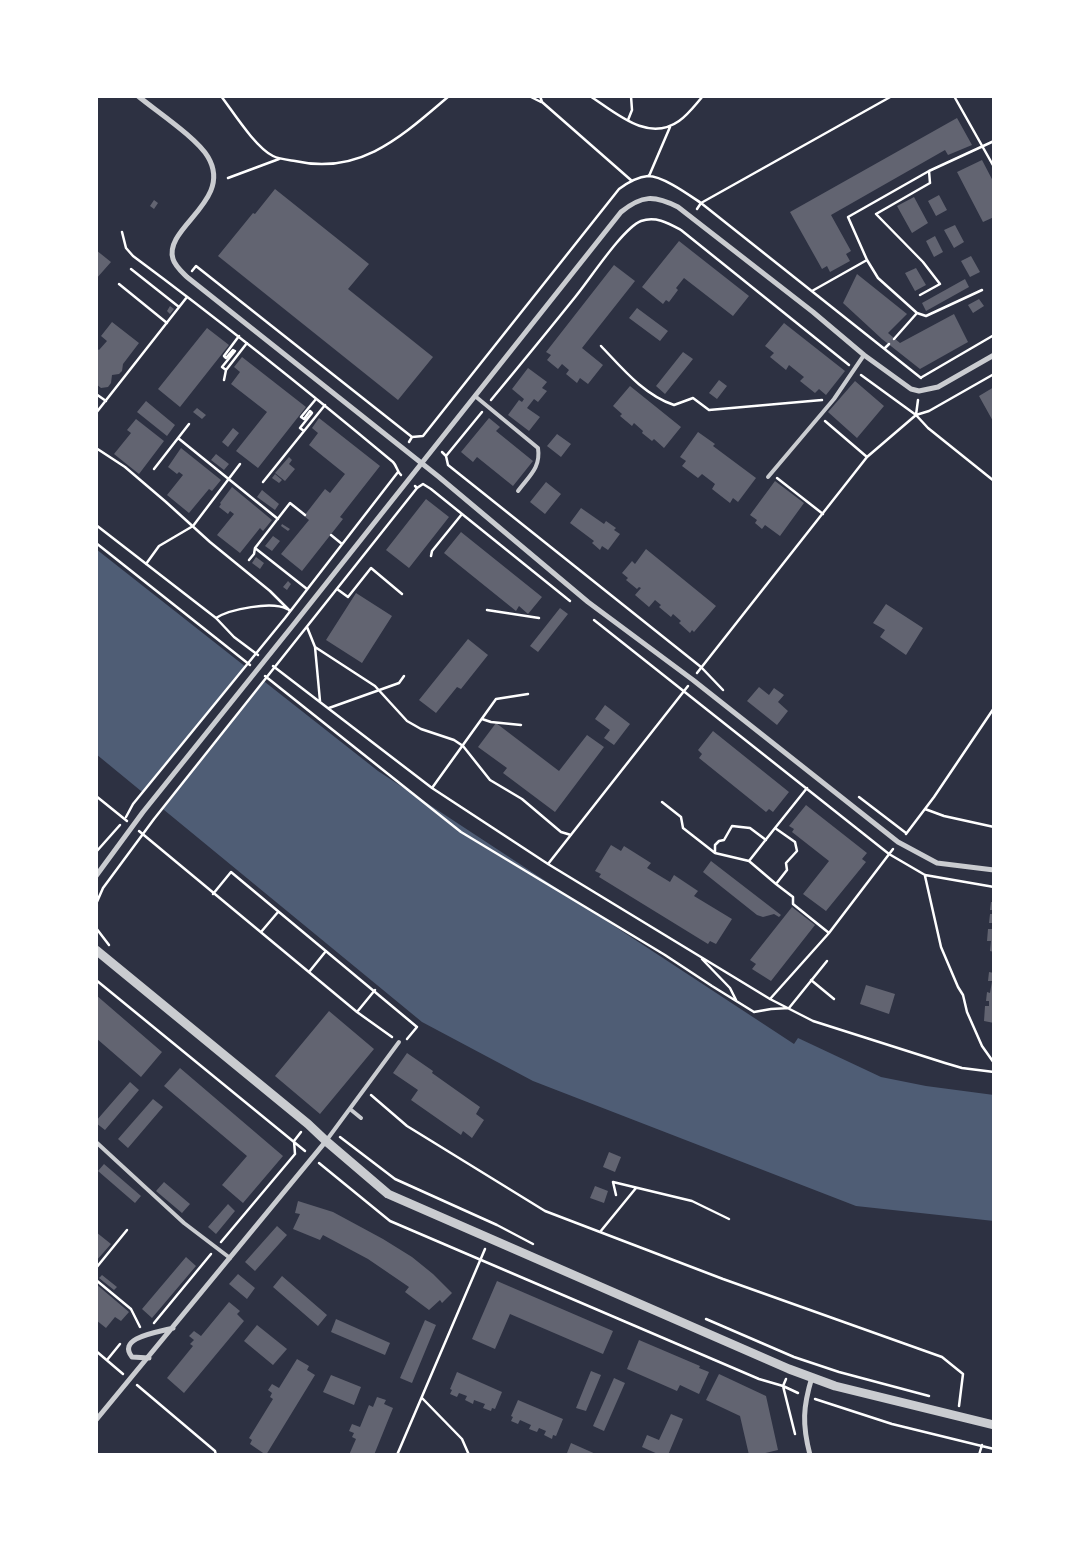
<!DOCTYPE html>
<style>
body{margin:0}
#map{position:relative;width:1090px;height:1551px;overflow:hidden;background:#2d3142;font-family:"Sofia Sans Condensed",sans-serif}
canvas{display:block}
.frame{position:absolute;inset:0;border:98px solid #fff;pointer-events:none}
</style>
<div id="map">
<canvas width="1090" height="1551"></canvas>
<div class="frame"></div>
</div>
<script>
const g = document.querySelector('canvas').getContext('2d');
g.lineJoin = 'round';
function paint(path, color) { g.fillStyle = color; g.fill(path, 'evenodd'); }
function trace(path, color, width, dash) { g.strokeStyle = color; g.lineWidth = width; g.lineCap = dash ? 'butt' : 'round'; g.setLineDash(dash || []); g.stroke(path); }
paint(new Path2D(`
 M96 549 378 771 794 1044 798 1038 881 1077 926 1086 994 1095V1221L856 1206 533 1081 422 1022 96 754Z`), '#4f5d75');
paint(new Path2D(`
 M96 547 219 642 218 643Z
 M247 664 266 679 161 810 141 794Z`), '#2d3142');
paint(new Path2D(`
 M957 118 972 145 948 155 945 150 831 215 851 251 846 254 850 261 830 272 827 266 822 269 790 212Z
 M982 160 994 183V217L983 222 957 172Z
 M275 189 369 264 348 289 433 357 398 400 218 256 253 213 255 214Z
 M939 195 947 210 936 216 928 201Z
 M914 197 928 223 912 233 897 206Z
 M154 200 158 203 154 209 150 206Z
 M955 225 964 242 954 248 944 230Z
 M935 236 943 252 934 257 926 241Z
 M679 241 749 296 733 316 684 278 676 288 678 290 669 302 666 300 663 304 642 287Z
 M96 250 111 262 96 279Z
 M971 256 980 272 970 277 961 261Z
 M614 265 635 281 582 348 603 365 588 384 580 378 577 383 566 374 569 370 562 364 558 369 547 360 551 355 546 352Z
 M916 268 926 285 915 291 905 273Z
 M857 274 907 314 888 333 900 343 954 314 968 342 920 369 882 339 843 303Z
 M965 279 969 287 926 311 922 303Z
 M979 299 984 306 973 313 968 305Z
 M170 306 174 309 170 314 167 311Z
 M637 308 668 331 660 341 629 318Z
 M112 322 139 343 123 364 122 371 119 374 112 375 111 383 108 387 101 388 96 384V348L99 350 107 341 101 336Z
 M784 323 845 371 826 395 819 389 815 393 800 381 804 377 789 365 786 370 770 357 774 353 765 346Z
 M207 328 229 345 180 407 158 389Z
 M683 352 693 359 665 394 656 386Z
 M242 357 306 407 258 468 236 451 267 412 231 384 240 372 234 367Z
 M528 368 547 382 542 388 547 391 538 402 534 399 527 408 540 417 529 431 508 415 519 400 522 402 524 399 512 389Z
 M719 380 727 386 717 399 709 393Z
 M855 381 884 406 857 438 828 412Z
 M630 386 681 427 664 448 654 439 652 441 642 433 643 431 634 423 632 426 620 416 622 414 613 406Z
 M994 387V423L979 396Z
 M146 401 175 425 167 436 137 412Z
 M197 408 206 415 202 419 193 412Z
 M319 418 380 466 340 517 343 519 302 571 281 554 309 520 304 516 325 489 330 493 345 474 309 445 318 433 312 428Z
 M489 418 500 427 496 431 533 461 513 486 477 457 473 462 461 452Z
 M136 419 164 441 139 474 114 454 131 433 127 430Z
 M233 428 239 433 228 447 222 442Z
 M698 432 715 444 713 446 756 478 738 502 733 498 730 503 712 489 715 484 702 474 698 478 682 466 686 461 680 457Z
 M557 434 571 444 561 457 547 446Z
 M181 448 221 480 212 491 209 489 189 513 167 495 183 475 179 472 177 474 168 467Z
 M216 454 229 464 224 470 211 460Z
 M289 457 292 460 289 464 295 469 285 481 275 473Z
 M275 474 282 480 279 483 272 478Z
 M775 481 804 503 780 536 765 525 762 529 755 523 757 520 750 515Z
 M546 482 561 494 545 514 530 502Z
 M232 487 272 520 263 531 260 528 240 553 217 535 234 514 230 511 228 514 219 507 221 504 220 503Z
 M262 490 279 504 275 510 257 497Z
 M426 499 449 517 409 568 386 550Z
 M581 508 604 524 606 521 616 528 614 530 620 534 608 550 602 546 600 550 592 543 594 541 570 523Z
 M282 524 290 529 288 531 281 526Z
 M461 532 542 597 528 614 519 606 516 611 444 553Z
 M273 536 280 541 272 551 265 546Z
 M646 549 716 606 694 632 692 630 690 633 679 623 681 621 673 614 671 617 659 607 661 605 655 600 649 607 635 595 641 588 639 587 637 589 626 580 628 578 622 573 632 561 635 564Z
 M256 557 264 563 260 569 252 563Z
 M288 581 291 584 287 590 283 587Z
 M356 593 392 616 362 663 326 640Z
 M886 604 923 628 906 655 880 637 885 630 873 623Z
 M560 608 568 614 538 652 530 646Z
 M468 639 488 655 461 689 457 687 436 713 419 700Z
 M759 687 769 695 774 688 784 695 778 702 788 711 777 725 747 701Z
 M605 705 630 724 614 745 604 738 610 730 595 719Z
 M496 723 559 771 587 735 604 747 555 812 503 773 507 768 478 747Z
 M713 731 789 792 773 812 769 809 766 812 699 758 702 754 698 750Z
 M806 805 867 853 862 859 866 862 826 911 803 894 829 861 792 832 794 829 789 826Z
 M611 845 621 851 624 846 651 863 647 868 670 882 674 875 698 891 694 896 732 919 716 944 710 941 708 944 599 877 601 874 595 871Z
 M711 861 781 915 779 917 774 914 763 917 757 915 703 872Z
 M991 902H994V910H990Z
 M792 907 815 925 771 981 752 969 756 964 750 960Z
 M990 914H994V923H989Z
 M988 929H994V952L990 951 991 941H987Z
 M989 972 994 973V1023L984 1021 985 1006H989V1001H986L987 992 990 993 992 981H988Z
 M866 985 895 994 889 1014 860 1004Z
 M96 995 162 1052 141 1077 96 1038Z
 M329 1011 374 1049 320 1114 275 1076Z
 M407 1053 433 1071 432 1073 480 1107 476 1114 484 1120 472 1138 463 1131 461 1135 411 1100 418 1090 393 1073Z
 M180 1068 283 1156 243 1203 222 1185 247 1156 164 1086Z
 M130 1082 139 1090 105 1130 96 1123V1121Z
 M153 1099 163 1107 128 1148 118 1139Z
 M609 1152 621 1157 615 1172 603 1167Z
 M104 1164 141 1196 135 1203 98 1171Z
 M164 1182 190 1204 182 1213 156 1191Z
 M595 1186 608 1191 604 1203 590 1198Z
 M298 1201 333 1212 383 1239 412 1257 433 1274 452 1293 442 1303 440 1300 429 1310 405 1292 409 1287 368 1259 323 1235 320 1240 293 1229 300 1214 295 1213Z
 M228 1204 235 1211 216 1234 208 1227Z
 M277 1226 287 1235 255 1271 245 1262Z
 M96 1232 111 1244 96 1261Z
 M186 1257 196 1266 152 1318 142 1309Z
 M238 1274 255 1288 247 1299 229 1284Z
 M102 1275 117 1287 114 1290 99 1278Z
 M282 1276 327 1315 318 1326 273 1287Z
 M497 1281 613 1331 603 1354 510 1314 495 1349 472 1339Z
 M96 1284 129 1312 121 1321 115 1317 106 1328 96 1320Z
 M229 1302 240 1311 237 1314 244 1321 184 1393 167 1378 193 1346 190 1344 194 1340 189 1336 194 1331 201 1336Z
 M336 1319 390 1343 385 1355 331 1332Z
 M425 1320 436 1325 412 1383 400 1378Z
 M257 1325 287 1349 273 1365 244 1341Z
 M639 1340 700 1366 699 1368 709 1372 699 1394 680 1385 677 1391 627 1369Z
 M297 1359 309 1366 307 1370 315 1375 266 1455 250 1444 252 1440 249 1438 273 1399 270 1397 272 1393 268 1390 272 1384 279 1388Z
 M591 1371 601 1375 586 1411 576 1408Z
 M457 1372 502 1392 495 1409 492 1408 491 1411 483 1408 485 1404 474 1400 473 1404 465 1400 467 1396 459 1393 457 1397 450 1394 452 1390 450 1389Z
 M719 1374 766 1396 778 1450 757 1455H749L740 1416 706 1400Z
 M331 1375 361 1387 354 1405 323 1392Z
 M614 1378 625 1383 604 1431 593 1426Z
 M377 1397 386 1400 384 1404 393 1408 374 1455H349L356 1439 352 1437 354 1433 349 1431 352 1424 360 1427 369 1405 373 1407Z
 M518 1400 563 1419 556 1436 553 1435 552 1439 544 1435 546 1431 539 1428 537 1432 529 1429 531 1425 520 1420 518 1424 511 1421 513 1417 511 1416Z
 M671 1414 683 1419 668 1455H660L642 1447 647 1435 659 1440Z
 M571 1443 598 1455H571L567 1453Z`), '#626471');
trace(new Path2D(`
 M221 96C234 113 255 147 273 156 279 159 289 160 295 161 361 176 403 135 449 96
 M529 96 541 102
 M540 96 542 102 632 181
 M590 96C616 113 648 143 679 121 688 115 696 104 703 96
 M954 96 994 167
 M628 120 632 110 631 96
 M649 176 670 127
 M228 178 279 159
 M697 209 701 203 892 96
 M122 232 126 248 133 256C222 322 308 391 393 462 397 466 397 472 401 475
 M131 269 179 307
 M192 271 196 266 412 437
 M119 284 167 323
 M982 290 926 316 917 313 878 278 867 260 848 217 929 171 994 141
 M812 291 867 260
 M920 295 940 284 923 262 876 214 930 183 929 171
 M894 339 917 313
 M601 346C622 368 644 395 674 405L693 398 709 410 822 400
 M885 348 889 344
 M226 370 222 367 235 351 233 350 226 358 224 356 239 336
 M861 375 916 415 929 411 994 374
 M922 377 994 335
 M224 380 226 370 247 343
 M96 394 106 401
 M491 400C520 365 548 331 576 296 590 279 623 228 641 221 656 216 668 223 681 230L849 365
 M96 413 187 297
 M916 415 928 428 994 481
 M825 421 867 457
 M304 431 300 428 312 413 310 411 304 419 301 417 316 399
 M178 438 278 519
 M409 442 412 437 423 436 619 189C627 183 637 177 648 176 663 176 689 195 701 203L921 378
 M96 448 125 467 166 502 210 542 270 591 290 611
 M442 452 446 456 448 465 701 667 723 690
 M446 456 482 412
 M154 469 189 424
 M777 478 823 514
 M263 482 325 405
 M415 486 417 488 423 484 431 489 570 601
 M305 515 290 503 255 548 307 589
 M96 525 216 618 234 637 258 655
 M331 535 342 544
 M96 543 250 665
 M431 556 432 551 462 514
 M249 560 254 554 255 548
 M146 564 159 546 193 526 240 464
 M337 589 348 597 371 568 402 594
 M487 610 539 618
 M216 618C230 609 272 601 287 609
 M594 620 889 854 925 875 994 887
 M307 627 315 647 320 701
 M315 647 375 686 407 721 421 729 454 740 463 746 490 780 522 799 561 832 571 835
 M273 666 432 788 548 864 770 999 813 1021 945 1063 962 1068 994 1072
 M697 673 867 457 916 415 918 400
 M265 676 461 832 665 955 712 986 754 1012 771 1009 789 1008 827 961
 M329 708 399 683 404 676
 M482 719 491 722 521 725
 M432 788 496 699 528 694
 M96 796 127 821
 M859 797 906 833
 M662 802 681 817 683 828 715 853 749 861 775 828 795 842 797 851 786 863 787 870 776 884 793 897V904L829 933
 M925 809 944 816 994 827
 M126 817 133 804 285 618 398 472
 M775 828 807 788
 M139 831 357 1012 392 1037
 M906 834 934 797 994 708
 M96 852 120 825
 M715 853V845L719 841 724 840 732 826 750 828 766 840
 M749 861 776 884
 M548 864 688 686
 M925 876 941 947 958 987 963 995 967 1012 982 1046 994 1063
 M213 894 231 872 417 1027 407 1039
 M96 904 103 888 154 819 417 488
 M96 928 109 945
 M261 932 278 912
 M702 959 730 988 736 1000
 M309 972 326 951
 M96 980 305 1151
 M811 980 834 999
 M770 999 829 933 893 849
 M357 1012 375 990
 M371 1095 407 1126 545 1211 723 1279 942 1357 963 1374 959 1406
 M340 1137 395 1179 497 1225 533 1244
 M319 1163 390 1221 759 1379 783 1386 798 1393
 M616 1195 613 1182 692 1201 729 1219
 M600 1232 636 1188
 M221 1242 295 1154 294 1141 301 1132
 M96 1268 127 1230
 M96 1280 131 1309 140 1327
 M706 1319 794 1357 839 1372 929 1396
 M154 1323 211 1254
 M96 1351 123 1374
 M107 1360 120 1344
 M786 1379 783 1386 795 1434
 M137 1385 215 1451 216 1455
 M422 1398 462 1439 469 1455
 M815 1399 892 1424 994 1449
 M397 1455 485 1249
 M979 1455 982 1445`), '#fff', 2.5);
trace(new Path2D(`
 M475 396 538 448C541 468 529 476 518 491
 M768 477 834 399 864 355
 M350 1109 361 1118
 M326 1141 399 1042
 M96 1142 184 1223 230 1258`), '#caccd0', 4);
trace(new Path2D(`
 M138 96C156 111 197 138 208 157 234 201 163 228 173 259 175 266 182 272 187 277L439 477 588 602 693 680 898 842 937 863 994 870
 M96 876 143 812 294 624 621 212C642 195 654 195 678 207L813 312 864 355 911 389 919 391 938 387 994 355
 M149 1358 132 1357C116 1337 160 1332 173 1328
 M96 1420 326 1141
 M810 1455C802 1424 803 1407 812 1377`), '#caccd0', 5);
trace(new Path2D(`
 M96 950 308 1124 326 1141 388 1194 789 1369 835 1386 994 1425`), '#caccd0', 9);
</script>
